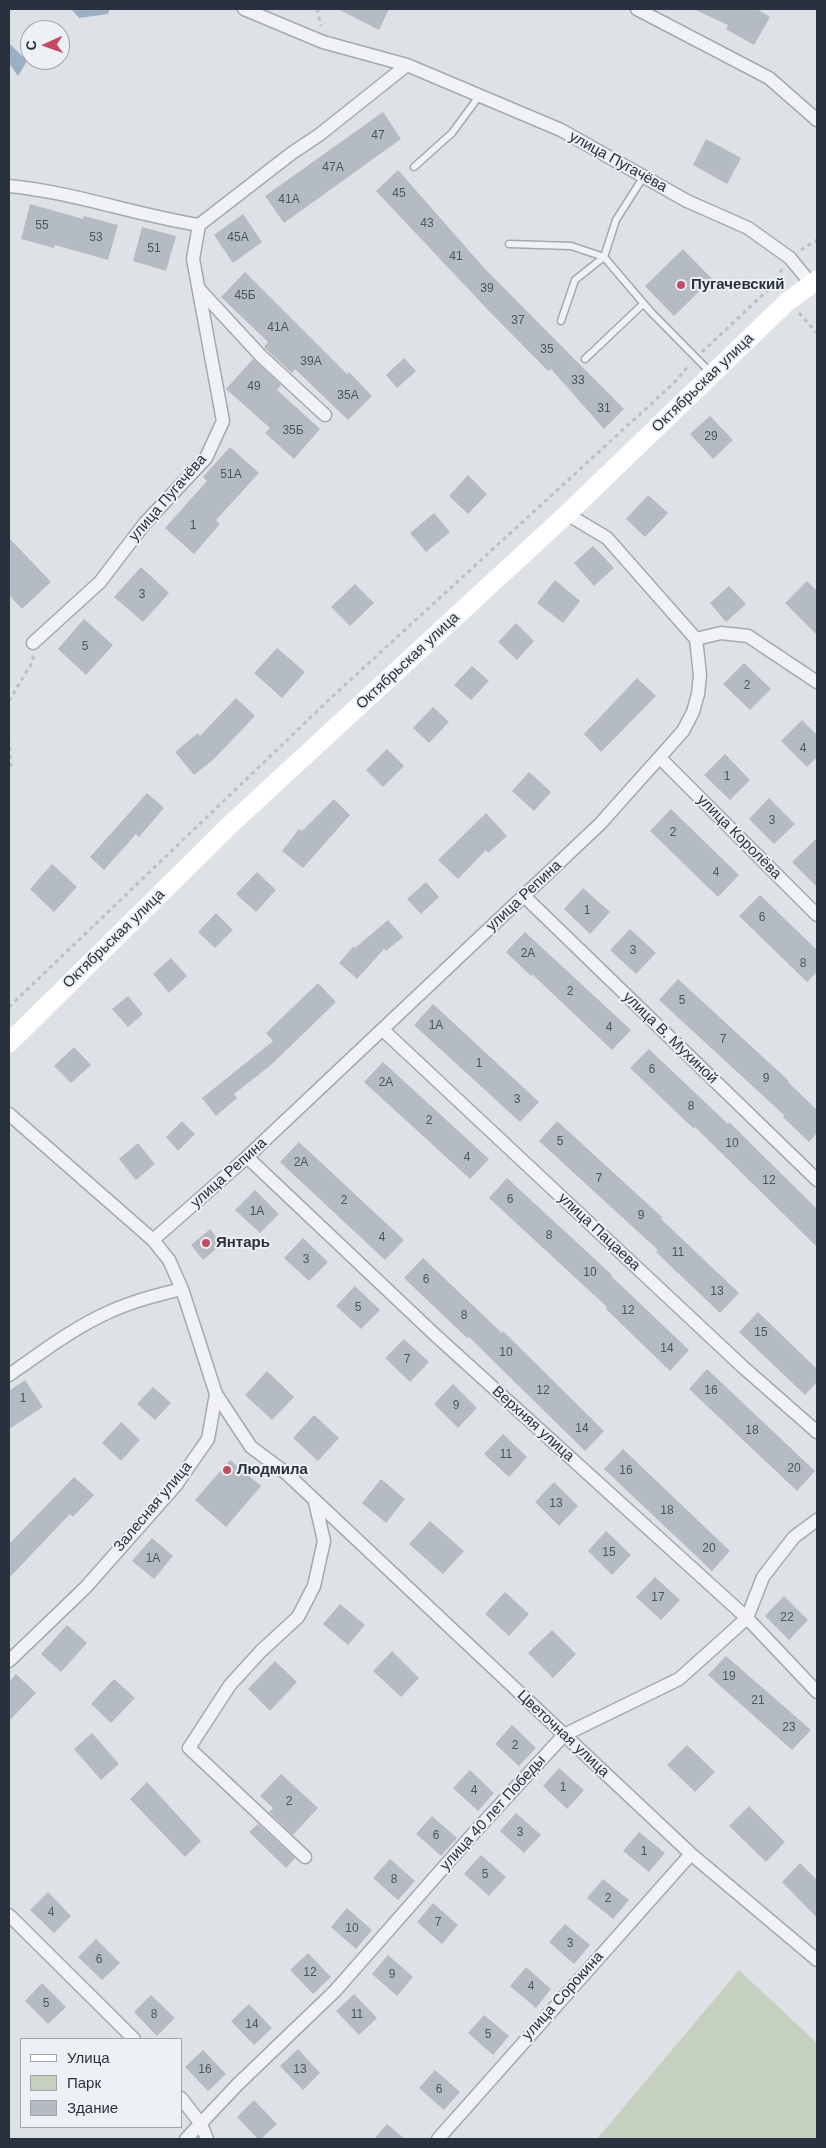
<!DOCTYPE html>
<meta charset="utf-8">
<style>
body{margin:0}
#map{position:relative;width:826px;height:2148px;overflow:hidden;background:#dee2e7;font-family:Helvetica,sans-serif}
canvas{display:block}
.frame{position:absolute;inset:0;border:10px solid #28313d;pointer-events:none}
.legend{position:absolute;left:20px;top:2038px;width:162px;height:90px;box-sizing:border-box;background:#edf1f5;border:1px solid #9ea4ab;margin:0;padding:6px 9px;list-style:none;font-size:15px;color:#28313d}
.legend li{display:flex;align-items:center;gap:10px;height:25px}
.legend b{width:25px;border:1px solid #9ea4ab}
.north{position:absolute;left:20px;top:20px;width:50px;height:50px;box-sizing:border-box;background:#edf1f5;border:1px solid #9ea4ab;border-radius:50%;rotate:268deg;font-size:14px;font-weight:700;line-height:20px;text-align:center;color:#28313d}
.north::after{content:'';display:block;margin:auto;width:18px;height:22px;background:#c74862;clip-path:polygon(50% 0,100% 100%,50% 72%,0 100%)}
</style>
<div id="map">
<canvas width="826" height="2148"></canvas>
<div class="frame"></div>
<ul class="legend">
<li><b style="height:6px;background:#fff"></b>Улица</li>
<li><b style="height:14px;background:#c5d0bf"></b>Парк</li>
<li><b style="height:14px;background:#b5bbc3"></b>Здание</li>
</ul>
<div class="north">С</div>
</div>
<script>
const g = document.querySelector('canvas').getContext('2d');
g.lineJoin = 'round';
function paint(path, color) { g.fillStyle = color; g.fill(path, 'evenodd'); }
function trace(path, color, width, dash) { g.strokeStyle = color; g.lineWidth = width; g.lineCap = dash ? 'butt' : 'round'; g.setLineDash(dash || []); g.stroke(path); }
function write(font, color, halo, rows, align = 'center') {
  g.font = font + ' Helvetica,sans-serif'; g.lineWidth = 4; g.setLineDash([]); g.textBaseline = 'middle'; g.strokeStyle = halo; g.fillStyle = color; for (const [text, x, y, turn = 0] of rows) {
    g.save(); g.translate(x, y); g.rotate((+turn || 0) * Math.PI / 180); g.textAlign = isNaN(turn) ? turn : align; if (halo) g.strokeText(text, 0, 0); g.fillText(text, 0, 0); g.restore();
  }
}
paint(new Path2D(`
 M739 1970 817 2043V2139H597Z`), '#c5d0bf');
paint(new Path2D(`
 M71 9H110L108 14 79 18Z
 M9 43 27 61 18 76 9 63Z`), '#9ab1c5');
paint(new Path2D(`
 M338 9H389L379 30Z
 M693 9H757L770 17 754 45 726 29 728 25Z
 M383 112 401 139 284 223 265 196Z
 M706 139 741 158 727 184 693 165Z
 M398 170 485 269 624 409 604 429 551 369 548 371 488 310 376 191Z
 M30 204 83 219 84 216 118 225 108 260 55 245 54 248 21 239Z
 M243 214 262 242 233 263 214 235Z
 M142 227 176 236 166 271 133 261Z
 M683 249 712 279 674 316 645 286Z
 M245 272 347 374 349 372 372 396 348 420 295 369 292 373 267 350 264 347 268 342 221 297Z
 M404 358 416 371 397 388 386 375Z
 M253 359 281 385 277 390 320 429 294 459 265 433 270 428 226 389Z
 M710 416 733 440 713 459 690 434Z
 M230 447 259 473 216 520 220 524 194 554 165 528 207 481 203 477Z
 M468 475 487 494 468 514 449 496Z
 M648 495 668 513 645 537 626 519Z
 M434 513 450 532 426 552 410 533Z
 M9 538 51 582 22 609 9 595Z
 M593 546 614 568 594 586 574 563Z
 M141 567 169 593 143 622 114 597Z
 M555 580 580 601 563 623 537 603Z
 M807 581 817 591V635L785 603Z
 M355 584 374 603 350 626 331 607Z
 M729 586 746 604 726 622 710 603Z
 M84 619 113 645 86 675 58 649Z
 M516 623 534 641 517 660 498 642Z
 M277 648 305 672 282 698 254 673Z
 M744 663 771 689 750 710 723 684Z
 M472 666 489 681 471 700 454 685Z
 M637 678 656 696 601 752 584 734Z
 M236 698 255 716 214 759 194 775 175 752 198 733 200 736Z
 M433 707 449 722 429 743 413 728Z
 M802 720 817 735V757L807 767 781 741Z
 M387 749 404 766 383 787 366 770Z
 M725 754 750 780 730 800 704 775Z
 M529 772 551 792 534 811 512 791Z
 M147 793 164 808 139 837 136 834 104 870 90 857Z
 M769 798 795 824 774 844 749 819Z
 M334 799 350 815 303 868 282 851 299 829 302 831Z
 M671 809 739 875 718 897 650 831Z
 M486 813 507 836 488 853 486 850 458 879 438 860Z
 M817 838V887L792 862Z
 M52 864 77 887 54 912 30 889Z
 M257 872 276 890 256 912 236 894Z
 M426 882 439 897 421 914 407 899Z
 M583 888 610 912 590 934 564 909Z
 M760 895 817 950V972L807 982 739 916Z
 M216 913 233 930 215 948 198 932Z
 M388 920 403 937 386 951 384 949 357 979 339 963 354 946 355 948Z
 M630 929 656 953 636 974 610 950Z
 M525 932 631 1030 612 1050 532 974 531 976 506 952Z
 M171 958 187 976 169 993 153 974Z
 M678 979 789 1081 788 1082 817 1110V1133L809 1142 783 1117 784 1115 659 1000Z
 M318 983 336 1002 271 1065 234 1094 237 1098 216 1116 202 1098 273 1041 266 1033Z
 M128 996 143 1014 128 1027 112 1009Z
 M433 1004 539 1102 520 1122 414 1025Z
 M74 1047 91 1065 71 1083 54 1066Z
 M649 1049 728 1124 729 1122 817 1209V1247L695 1127 694 1129 630 1068Z
 M383 1062 489 1159 470 1179 364 1082Z
 M182 1121 195 1134 178 1151 166 1137Z
 M557 1121 662 1217 661 1219 739 1293 720 1313 656 1252 658 1250 539 1141Z
 M299 1142 404 1240 385 1260 280 1162Z
 M138 1143 155 1164 136 1180 119 1159Z
 M507 1178 612 1275 611 1276 689 1350 670 1371 606 1309 607 1307 489 1198Z
 M255 1190 279 1214 260 1233 235 1210Z
 M210 1229 222 1244 203 1260 191 1245Z
 M303 1238 328 1262 309 1281 284 1258Z
 M423 1258 502 1333 503 1331 604 1431 585 1451 469 1337 467 1338 404 1278Z
 M355 1286 380 1310 361 1329 336 1306Z
 M758 1312 817 1369V1382L805 1395 739 1332Z
 M404 1339 429 1362 410 1382 385 1358Z
 M707 1369 815 1471 797 1491 689 1389Z
 M267 1371 294 1397 272 1420 245 1395Z
 M25 1380 43 1407 9 1429V1391Z
 M453 1384 477 1408 458 1428 434 1404Z
 M153 1387 171 1403 155 1420 137 1404Z
 M314 1415 339 1438 318 1461 293 1438Z
 M121 1422 140 1440 121 1461 102 1443Z
 M503 1434 527 1457 509 1477 484 1454Z
 M623 1449 730 1551 712 1571 604 1469Z
 M230 1460 261 1486 226 1527 195 1500Z
 M74 1477 94 1495 73 1517 70 1514 9 1578V1544Z
 M381 1479 405 1499 386 1523 362 1503Z
 M554 1482 578 1506 559 1526 535 1502Z
 M430 1521 464 1551 443 1574 409 1544Z
 M606 1531 631 1555 612 1575 588 1551Z
 M152 1538 173 1556 154 1579 132 1561Z
 M655 1577 680 1600 661 1620 636 1597Z
 M505 1592 529 1614 509 1636 485 1614Z
 M784 1596 808 1620 789 1640 765 1616Z
 M340 1604 365 1625 348 1645 323 1624Z
 M67 1625 87 1643 61 1672 41 1654Z
 M552 1630 576 1654 553 1678 528 1653Z
 M392 1651 419 1678 401 1697 373 1671Z
 M726 1656 811 1730 792 1750 708 1675Z
 M275 1661 297 1682 270 1711 248 1689Z
 M16 1674 36 1693 9 1721V1682Z
 M114 1679 135 1698 111 1723 91 1704Z
 M512 1725 536 1748 519 1766 495 1744Z
 M92 1733 119 1764 101 1780 74 1749Z
 M687 1745 715 1772 695 1792 667 1765Z
 M559 1768 584 1790 567 1809 543 1786Z
 M470 1770 494 1793 478 1811 453 1788Z
 M281 1774 318 1808 293 1835 269 1812 273 1808 260 1796Z
 M147 1782 201 1841 185 1857 130 1799Z
 M749 1806 785 1842 766 1862 729 1826Z
 M516 1813 541 1835 524 1853 500 1831Z
 M432 1816 457 1838 441 1856 416 1834Z
 M258 1824 295 1858 286 1868 249 1832Z
 M639 1832 665 1853 649 1872 623 1851Z
 M481 1855 506 1877 489 1896 464 1874Z
 M390 1859 415 1881 398 1900 373 1878Z
 M800 1863 817 1880V1918L782 1882Z
 M603 1879 629 1900 613 1919 587 1898Z
 M48 1892 71 1916 54 1933 30 1910Z
 M433 1903 458 1925 442 1944 417 1922Z
 M347 1908 372 1930 356 1949 331 1927Z
 M565 1924 590 1945 574 1964 549 1942Z
 M96 1939 120 1963 102 1980 78 1957Z
 M308 1953 331 1977 313 1994 290 1970Z
 M388 1955 413 1977 397 1996 372 1974Z
 M526 1967 551 1989 536 2008 510 1986Z
 M42 1983 66 2007 48 2024 25 2001Z
 M354 1994 377 2018 359 2035 336 2011Z
 M151 1995 175 2018 157 2036 134 2012Z
 M249 2004 272 2028 254 2045 231 2021Z
 M484 2015 509 2036 493 2055 468 2033Z
 M298 2049 320 2073 303 2090 280 2066Z
 M203 2050 226 2074 208 2091 185 2067Z
 M435 2070 460 2092 444 2110 419 2088Z
 M254 2100 277 2124 261 2139H258L237 2117Z
 M387 2124 405 2139H374Z`), '#b5bbc3');
const lane = new Path2D(`
 M414 167 452 133 480 95
 M644 176 616 220 604 257 650 311 711 373
 M509 244 571 246 604 257 575 280 561 321
 M585 359 643 304`);
const street = new Path2D(`
 M244 9 323 42 407 65 561 130 687 201 748 228 790 258 812 285
 M637 9 769 78 817 120
 M9 186C73 192 135 215 199 225
 M200 290 261 356 325 415
 M696 639 721 633 748 636 817 682
 M33 643 100 582 145 523 206 458 223 421 193 259 199 225 292 153 319 135 407 65
 M661 759 817 915
 M523 895 817 1180
 M383 1030 743 1367 817 1432
 M9 1114 153 1240 169 1260 182 1289 216 1394 208 1439 176 1485 86 1587 9 1661
 M247 1157 433 1333 747 1618 817 1692
 M153 1240 247 1157 600 824 683 731 693 712 698 694 700 675 696 639 607 538 567 514
 M9 1375C41 1353 73 1328 109 1312 133 1301 157 1295 182 1289
 M216 1394 251 1447 286 1473 691 1854 817 1960
 M305 1857 189 1748 230 1685 261 1651 298 1617 314 1586 324 1541 315 1502
 M9 1915 134 2039
 M181 2098 201 2124 207 2139
 M186 2139 238 2084 335 1991 472 1835 564 1735 679 1679 747 1618 763 1577 794 1537 817 1520
 M438 2139 691 1854`);
trace(lane, '#a4a9b1', 9);
trace(street, '#a4a9b1', 15);
trace(new Path2D(`
 M317 9 321 26
 M801 250 817 240
 M799 313 817 333
 M702 352 771 287 783 268
 M9 701 33 661V656
 M9 739 11 768 9 770
 M9 1007 334 695 675 382 689 365`), '#bcc0c5', 3, [4, 4]);
trace(lane, '#f0f2f5', 6);
trace(street, '#f0f2f5', 12);
trace(new Path2D(`
 M9 1043 232 823 567 514 787 302 817 280`), '#fff', 19);
for (const [x, y, r, color] of [
 [681,285,5,"#c74862"],
 [206,1243,5,"#c74862"],
 [227,1470,5,"#c74862"]
]) { const dot = new Path2D(); dot.arc(x, y, r, 0, 2 * Math.PI); g.fillStyle = color; g.fill(dot); trace(dot, '#edf1f5', 2); }
write('12px', '#4b545e', null, [
 ["47",378,136],
 ["47А",333,168],
 ["45",399,194],
 ["41А",289,200],
 ["43",427,224],
 ["55",42,226],
 ["53",96,238],
 ["45А",238,238],
 ["51",154,249],
 ["41",456,257],
 ["39",487,289],
 ["45Б",245,296],
 ["37",518,321],
 ["41А",278,328],
 ["35",547,350],
 ["39А",311,362],
 ["33",578,381],
 ["49",254,387],
 ["35А",348,396],
 ["31",604,409],
 ["35Б",293,431],
 ["29",711,437],
 ["51А",231,475],
 ["1",193,526],
 ["3",142,595],
 ["5",85,647],
 ["2",747,686],
 ["4",803,749],
 ["1",727,777],
 ["3",772,821],
 ["2",673,833],
 ["4",716,873],
 ["1",587,911],
 ["6",762,918],
 ["3",633,951],
 ["2А",528,954],
 ["8",803,964],
 ["2",570,992],
 ["5",682,1001],
 ["1А",436,1026],
 ["4",609,1028],
 ["7",723,1040],
 ["1",479,1064],
 ["6",652,1070],
 ["9",766,1079],
 ["2А",386,1083],
 ["3",517,1100],
 ["8",691,1107],
 ["2",429,1121],
 ["5",560,1142],
 ["10",732,1144],
 ["4",467,1158],
 ["2А",301,1163],
 ["7",599,1179],
 ["12",769,1181],
 ["6",510,1200],
 ["2",344,1201],
 ["1А",257,1212],
 ["9",641,1216],
 ["8",549,1236],
 ["4",382,1238],
 ["11",678,1253],
 ["3",306,1260],
 ["10",590,1273],
 ["6",426,1280],
 ["13",717,1292],
 ["5",358,1308],
 ["12",628,1311],
 ["8",464,1316],
 ["15",761,1333],
 ["14",667,1349],
 ["10",506,1353],
 ["7",407,1360],
 ["12",543,1391],
 ["16",711,1391],
 ["1",23,1399],
 ["9",456,1406],
 ["14",582,1429],
 ["18",752,1431],
 ["11",506,1455],
 ["20",794,1469],
 ["16",626,1471],
 ["13",556,1504],
 ["18",667,1511],
 ["20",709,1549],
 ["15",609,1553],
 ["1А",153,1559],
 ["17",658,1598],
 ["22",787,1618],
 ["19",729,1677],
 ["21",758,1701],
 ["23",789,1728],
 ["2",515,1746],
 ["1",563,1788],
 ["4",474,1791],
 ["2",289,1802],
 ["3",520,1833],
 ["6",436,1836],
 ["1",644,1852],
 ["5",485,1875],
 ["8",394,1880],
 ["2",608,1899],
 ["4",51,1913],
 ["7",438,1923],
 ["10",352,1929],
 ["3",570,1944],
 ["6",99,1960],
 ["12",310,1973],
 ["9",392,1975],
 ["4",531,1987],
 ["5",46,2004],
 ["8",154,2015],
 ["11",357,2015],
 ["14",252,2025],
 ["5",488,2035],
 ["16",205,2070],
 ["13",300,2070],
 ["6",439,2090]
]);
write('15px', '#28313d', '#edf1f5', [
 ["улица Пугачёва",618,162,29],
 ["Октябрьская улица",703,383,-44],
 ["улица Пугачёва",168,498,-49],
 ["Октябрьская улица",408,661,-43],
 ["улица Королёва",739,837,45],
 ["улица Репина",524,896,-43],
 ["Октябрьская улица",114,939,-44],
 ["улица В. Мухиной",670,1038,44],
 ["улица Репина",229,1173,-42],
 ["улица Пацаева",599,1232,43],
 ["Верхняя улица",533,1424,42],
 ["Залесная улица",153,1507,-50],
 ["Цветочная улица",563,1734,43],
 ["улица 40 лет Победы",493,1813,-48],
 ["улица Сорокина",563,1996,-48]
]);
write('bold 15px', '#28313d', '#edf1f5', [
 ["Пугачевский",691,285],
 ["Янтарь",216,1243],
 ["Людмила",237,1470]
], 'left');
</script>
